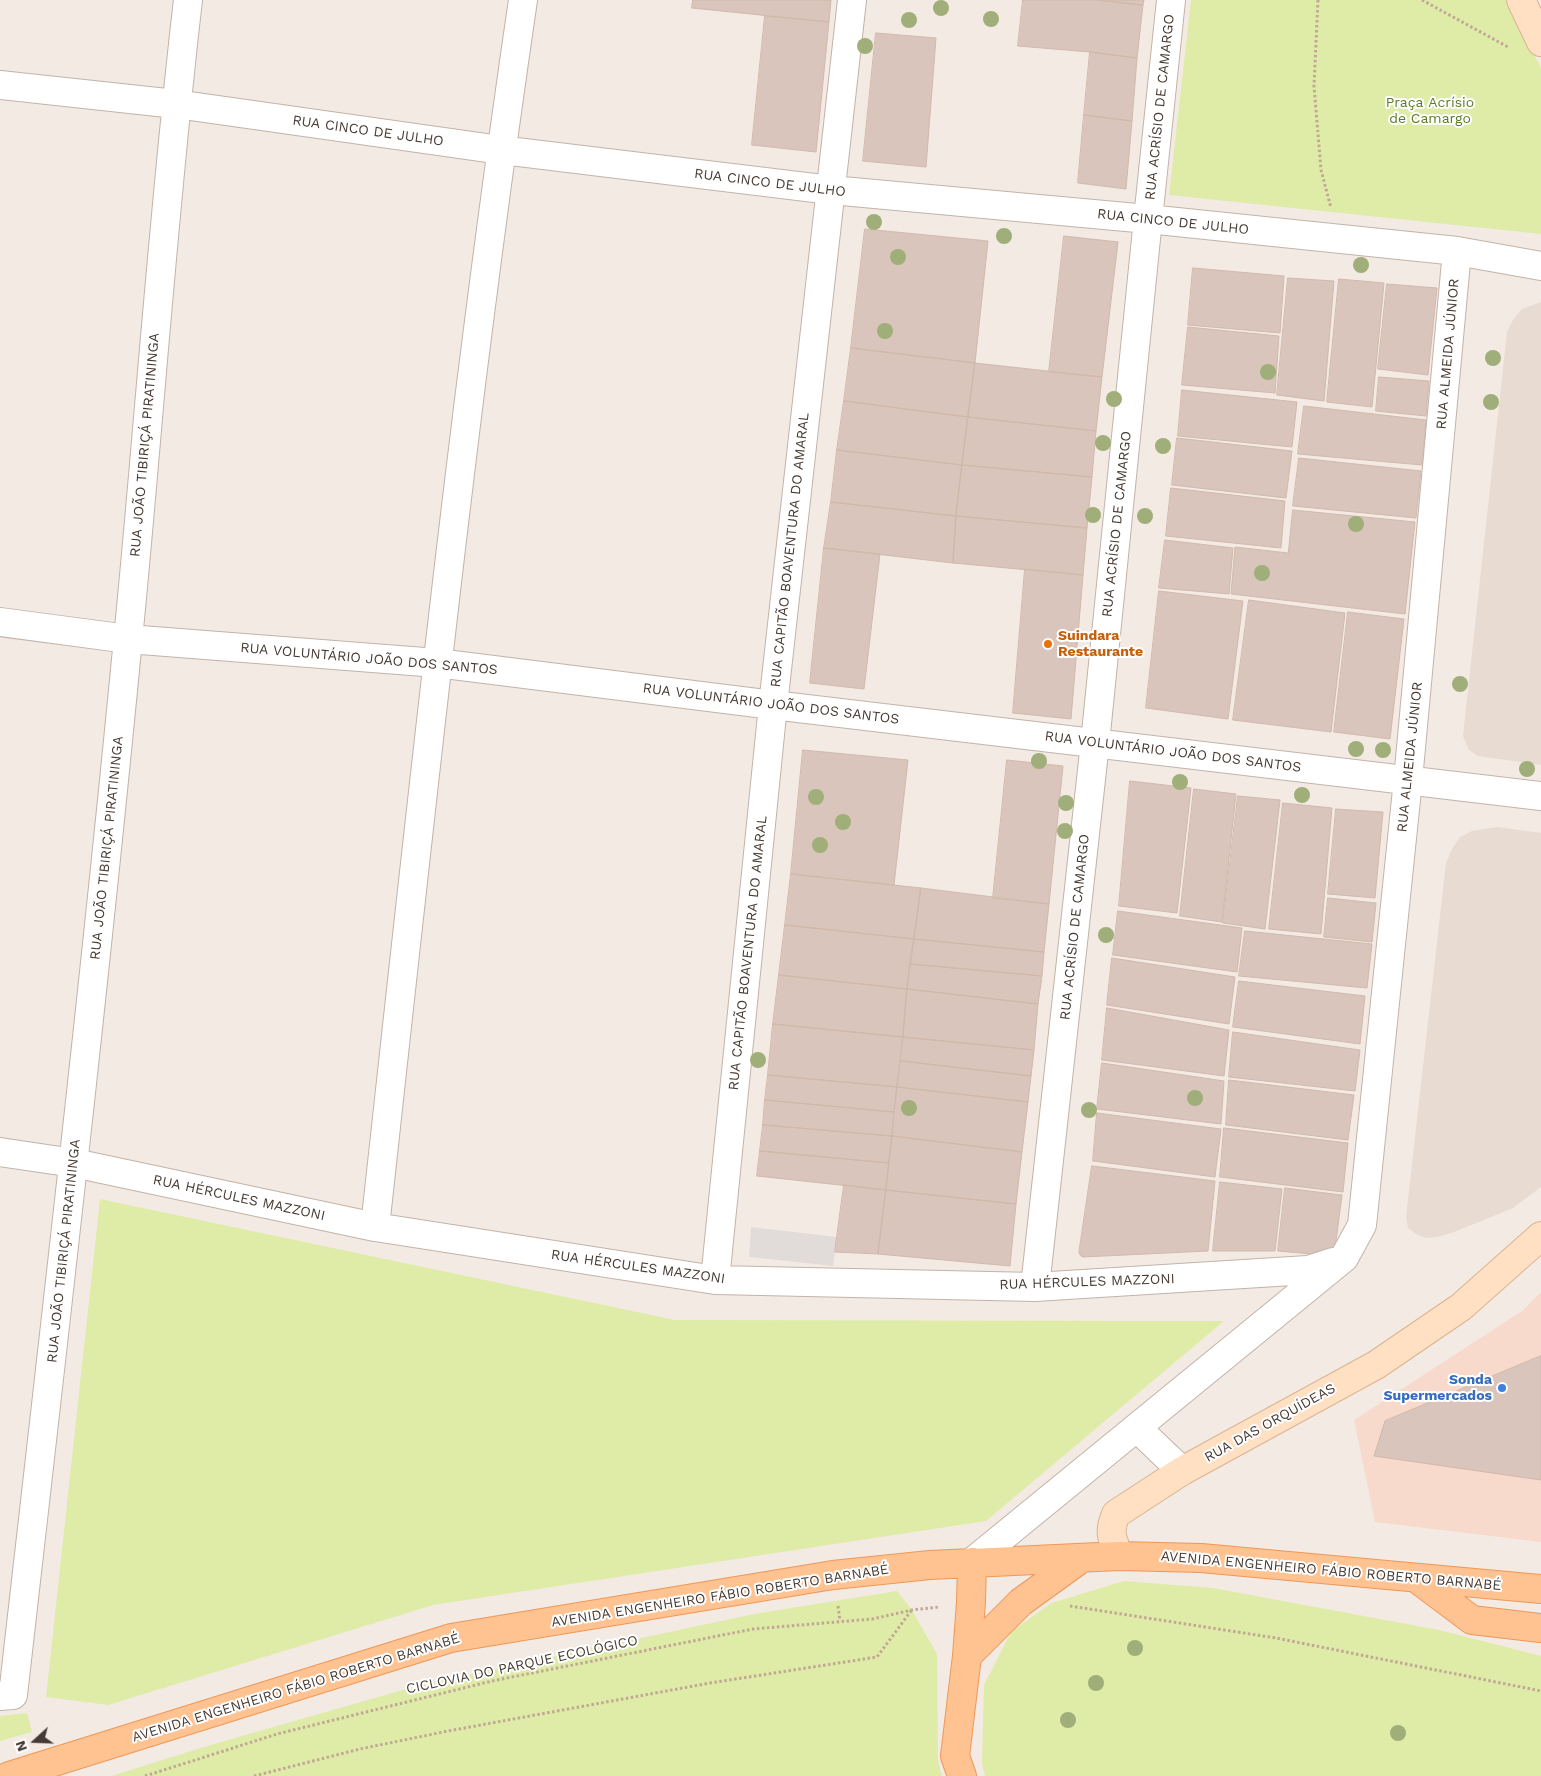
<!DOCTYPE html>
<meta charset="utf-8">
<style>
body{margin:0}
#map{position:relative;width:1541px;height:1776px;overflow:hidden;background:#f3eae4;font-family:"Work Sans",sans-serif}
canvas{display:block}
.north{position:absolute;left:10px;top:1716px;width:50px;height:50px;-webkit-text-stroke:4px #fff;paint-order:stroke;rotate:250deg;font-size:14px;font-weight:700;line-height:20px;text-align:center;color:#463a33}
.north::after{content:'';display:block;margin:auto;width:18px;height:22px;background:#463a33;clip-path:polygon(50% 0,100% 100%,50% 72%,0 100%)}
</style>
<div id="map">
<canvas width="1541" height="1776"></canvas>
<div class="north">N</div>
</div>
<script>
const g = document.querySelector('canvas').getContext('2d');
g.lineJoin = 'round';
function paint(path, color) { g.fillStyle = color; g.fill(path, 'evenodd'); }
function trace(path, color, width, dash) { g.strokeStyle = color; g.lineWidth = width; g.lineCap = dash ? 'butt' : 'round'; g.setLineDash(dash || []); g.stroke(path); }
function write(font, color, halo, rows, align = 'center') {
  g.font = font + ' "Work Sans",sans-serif'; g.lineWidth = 4; g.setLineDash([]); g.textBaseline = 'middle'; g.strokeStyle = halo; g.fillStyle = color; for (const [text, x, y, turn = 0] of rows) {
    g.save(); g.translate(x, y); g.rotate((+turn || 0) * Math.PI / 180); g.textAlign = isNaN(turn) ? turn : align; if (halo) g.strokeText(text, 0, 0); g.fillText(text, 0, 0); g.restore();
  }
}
paint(new Path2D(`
 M1541 302V765L1478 756 1469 750 1463 736 1507 332 1513 320 1522 309Z
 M1497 827 1541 833V1187L1513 1208 1454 1232 1438 1237 1426 1238 1416 1234 1408 1228 1406 1217 1446 863 1452 849 1460 837 1472 831Z`), '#e8dbd1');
paint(new Path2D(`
 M1541 1292V1542L1375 1522 1354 1420 1522 1311Z`), '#f8dacc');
paint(new Path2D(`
 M1191 0H1506L1541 68V234L1169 195Z
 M100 1199 675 1320 1224 1321 986 1521 433 1605 108 1705 46 1697Z
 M1124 1581 1213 1588 1439 1630 1541 1656V1776H985L982 1764 984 1685 1011 1632 1051 1603Z
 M897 1591 912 1610 937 1654 938 1760 942 1776H111L214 1744 406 1689 491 1670 754 1614Z
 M27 1713 32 1732 0 1741V1716Z`), '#dfeca8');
paint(new Path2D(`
 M751 1227 837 1237 833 1266 749 1257Z`), '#e1dcda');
const building = new Path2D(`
 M693 0H831L829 22 692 8Z
 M1023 0H1098L1143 5 1137 58 1090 52 1018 46Z
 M1098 0H1144L1143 5Z
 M765 16 829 22 816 152 752 145Z
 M876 33 936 38 926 167 863 161Z
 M1090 52 1137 58 1132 121 1084 115Z
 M1084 115 1132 121 1126 189 1078 183Z
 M865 229 988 241 975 363 851 348Z
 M1064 236 1118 242 1102 377 1049 372Z
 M1193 268 1284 276 1280 333 1188 325Z
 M1288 278 1334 281 1324 401 1277 395Z
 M1339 279 1384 283 1372 407 1327 402Z
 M1387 284 1437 288 1428 375 1378 369Z
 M1188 327 1279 336 1275 393 1182 385Z
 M851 348 975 363 968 417 844 401Z
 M975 363 1102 377 1096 431 968 417Z
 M1379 377 1429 381 1426 416 1376 411Z
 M1182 390 1297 402 1292 447 1178 436Z
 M844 401 968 417 962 465 837 450Z
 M1304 406 1426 420 1422 465 1298 454Z
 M968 417 1096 431 1092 477 962 465Z
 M1177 438 1292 451 1286 498 1172 485Z
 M837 450 962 465 956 516 831 502Z
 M1299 458 1421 471 1416 518 1293 506Z
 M962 465 1092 477 1087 528 956 516Z
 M1171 488 1285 501 1281 548 1166 536Z
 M831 502 956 516 953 563 824 548Z
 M1293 510 1415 522 1405 614 1231 594 1235 547 1288 553Z
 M956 516 1087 528 1083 575 953 563Z
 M1165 540 1233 548 1229 594 1159 588Z
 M824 548 880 554 864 689 810 683Z
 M1025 569 1083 575 1071 719 1013 713Z
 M1159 591 1243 601 1228 719 1146 708Z
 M1249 600 1345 613 1331 732 1233 720Z
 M1348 612 1404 619 1390 739 1334 732Z
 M803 750 908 760 894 885 791 874Z
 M1007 760 1063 766 1049 904 993 898Z
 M1130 781 1191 788 1177 913 1119 906Z
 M1194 789 1236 794 1222 922 1180 916Z
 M1238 796 1280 800 1265 929 1223 923Z
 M1283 803 1332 808 1321 934 1269 929Z
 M1336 809 1383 812 1375 898 1328 894Z
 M791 874 921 888 914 939 785 925Z
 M921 888 1049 904 1044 952 914 939Z
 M1328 898 1376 903 1372 942 1324 937Z
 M1118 911 1242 928 1237 972 1113 955Z
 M785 925 914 939 907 989 779 975Z
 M1245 931 1372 944 1367 988 1239 976Z
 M914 939 1044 952 1042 976 910 964Z
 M1112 958 1235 977 1229 1024 1107 1005Z
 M910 964 1042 976 1038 1004 907 989Z
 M779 975 907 989 903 1037 773 1024Z
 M1239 981 1365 996 1360 1044 1233 1027Z
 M907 989 1038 1004 1034 1050 903 1037Z
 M1107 1008 1229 1030 1224 1076 1102 1060Z
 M773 1024 903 1037 897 1087 768 1075Z
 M1233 1032 1360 1050 1355 1091 1229 1077Z
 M903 1037 1034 1050 1031 1076 901 1061Z
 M901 1061 1031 1076 1028 1102 897 1087Z
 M1102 1063 1224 1081 1221 1124 1097 1109Z
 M768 1075 897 1087 894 1112 765 1100Z
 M1229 1080 1354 1095 1348 1140 1226 1125Z
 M897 1087 1028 1102 1022 1152 892 1136Z
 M765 1100 894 1112 892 1136 763 1125Z
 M1097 1113 1221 1129 1215 1177 1093 1161Z
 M763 1125 892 1136 889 1163 760 1151Z
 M1224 1128 1348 1143 1343 1192 1220 1177Z
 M892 1136 1022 1152 1016 1204 886 1190Z
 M760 1151 889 1163 886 1190 757 1176Z
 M1092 1166 1215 1181 1208 1251 1083 1257 1081 1256 1079 1253Z
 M1220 1182 1282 1189 1275 1251H1213Z
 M844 1185 886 1190 878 1254 835 1252Z
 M1285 1188 1342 1195 1334 1256 1278 1251Z
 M886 1190 1016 1204 1010 1266 878 1254Z
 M1541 1356V1480L1374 1456 1385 1421Z`);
paint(building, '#d9c5bb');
trace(building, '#d1b8ab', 1);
const minor = new Path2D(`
 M0 85 176 104 501 150 831 190 1148 219 1457 251 1541 266
 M0 622 128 639 437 663 773 705 1541 796
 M0 1152 74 1163 375 1227 715 1280 1035 1287 1308 1270 1333 1262
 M375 1227C420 818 463 408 523 0
 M715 1280 773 705 852 0
 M1035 1287 1095 743 1148 219 1171 0
 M1137 1428 1182 1471
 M972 1562 1344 1258 1362 1225 1408 780 1457 251
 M0 1696 13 1695C53 1343 94 992 128 639 149 426 163 213 188 0`);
const secondary = new Path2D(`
 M1521 0 1541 42
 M1119 1556C1112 1538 1108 1533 1116 1514L1182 1471 1376 1365 1461 1307 1541 1236`);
const primary = new Path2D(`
 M1416 1578 1472 1620 1541 1628
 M967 1656 1021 1602 1082 1558
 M9 1776 451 1638 833 1575 930 1565 1119 1556 1201 1558 1541 1589
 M962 1776 955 1756 967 1656 971 1602 972 1562`);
trace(minor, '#c3b3a8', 30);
trace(secondary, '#dbb391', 30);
trace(primary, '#ee9857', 30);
trace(new Path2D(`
 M1318 0 1314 86 1321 170 1331 208
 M1422 0 1508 47
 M838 1606 840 1621
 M1070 1606 1276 1638 1541 1691
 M145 1776 277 1734 492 1681 753 1629 872 1619 912 1610 939 1607
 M254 1776 360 1749 448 1731 710 1683 877 1657 911 1611`), '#c3a795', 3, [2.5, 2.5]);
trace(minor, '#fff', 28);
trace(secondary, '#ffe0c2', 28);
trace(primary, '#ffc291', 28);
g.fillStyle = '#a0ae79';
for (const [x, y] of [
 [941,8],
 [991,19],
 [909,20],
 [865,46],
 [874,222],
 [1004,236],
 [898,257],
 [1361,265],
 [885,331],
 [1493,358],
 [1268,372],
 [1114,399],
 [1491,402],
 [1103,443],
 [1163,446],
 [1093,515],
 [1145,516],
 [1356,524],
 [1262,573],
 [1460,684],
 [1356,749],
 [1383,750],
 [1039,761],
 [1527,769],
 [1180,782],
 [1302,795],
 [816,797],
 [1066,803],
 [843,822],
 [1065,831],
 [820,845],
 [1106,935],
 [758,1060],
 [1195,1098],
 [909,1108],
 [1089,1110],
 [1135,1648],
 [1096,1683],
 [1068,1720],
 [1398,1733]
]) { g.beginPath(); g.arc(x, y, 8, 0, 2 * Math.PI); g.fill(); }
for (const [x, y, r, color] of [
 [1048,644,5,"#e8710a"],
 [1502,1388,5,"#3f7fe0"]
]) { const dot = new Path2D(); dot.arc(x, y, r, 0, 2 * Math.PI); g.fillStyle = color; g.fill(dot); trace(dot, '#fff', 2); }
write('14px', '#5c7d21', '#fff', [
 ["Praça Acrísio",1430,103],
 ["de Camargo",1430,119]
]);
write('14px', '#463a33', '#fff', [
 ["RUA ACRÍSIO DE CAMARGO",1160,107,-84],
 ["RUA CINCO DE JULHO",368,131,8],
 ["RUA CINCO DE JULHO",770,183,7],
 ["RUA CINCO DE JULHO",1173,222,6],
 ["RUA ALMEIDA JÚNIOR",1448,354,-85],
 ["RUA JOÃO TIBIRIÇÁ PIRATININGA",145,445,-85],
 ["RUA ACRÍSIO DE CAMARGO",1117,524,-84],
 ["RUA CAPITÃO BOAVENTURA DO AMARAL",790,550,-84],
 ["RUA VOLUNTÁRIO JOÃO DOS SANTOS",369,659,5],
 ["RUA VOLUNTÁRIO JOÃO DOS SANTOS",771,704,7],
 ["RUA VOLUNTÁRIO JOÃO DOS SANTOS",1173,752,7],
 ["RUA ALMEIDA JÚNIOR",1410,757,-84],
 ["RUA JOÃO TIBIRIÇÁ PIRATININGA",107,848,-84],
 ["RUA ACRÍSIO DE CAMARGO",1075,927,-84],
 ["RUA CAPITÃO BOAVENTURA DO AMARAL",748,953,-84],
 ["RUA HÉRCULES MAZZONI",239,1198,12],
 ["RUA JOÃO TIBIRIÇÁ PIRATININGA",64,1251,-84],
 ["RUA HÉRCULES MAZZONI",638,1267,8],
 ["RUA HÉRCULES MAZZONI",1087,1282,-2],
 ["RUA DAS ORQUÍDEAS",1270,1423,-29],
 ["AVENIDA ENGENHEIRO FÁBIO ROBERTO BARNABÉ",1331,1571,5],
 ["AVENIDA ENGENHEIRO FÁBIO ROBERTO BARNABÉ",720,1596,-9],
 ["CICLOVIA DO PARQUE ECOLÓGICO",522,1665,-12],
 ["AVENIDA ENGENHEIRO FÁBIO ROBERTO BARNABÉ",296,1688,-17]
]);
write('bold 14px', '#c56008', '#fff', [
 ["Suindara",1058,636],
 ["Restaurante",1058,652]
], 'left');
write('bold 14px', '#366cbe', '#fff', [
 ["Sonda",1492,1380],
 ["Supermercados",1492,1396]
], 'right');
</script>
